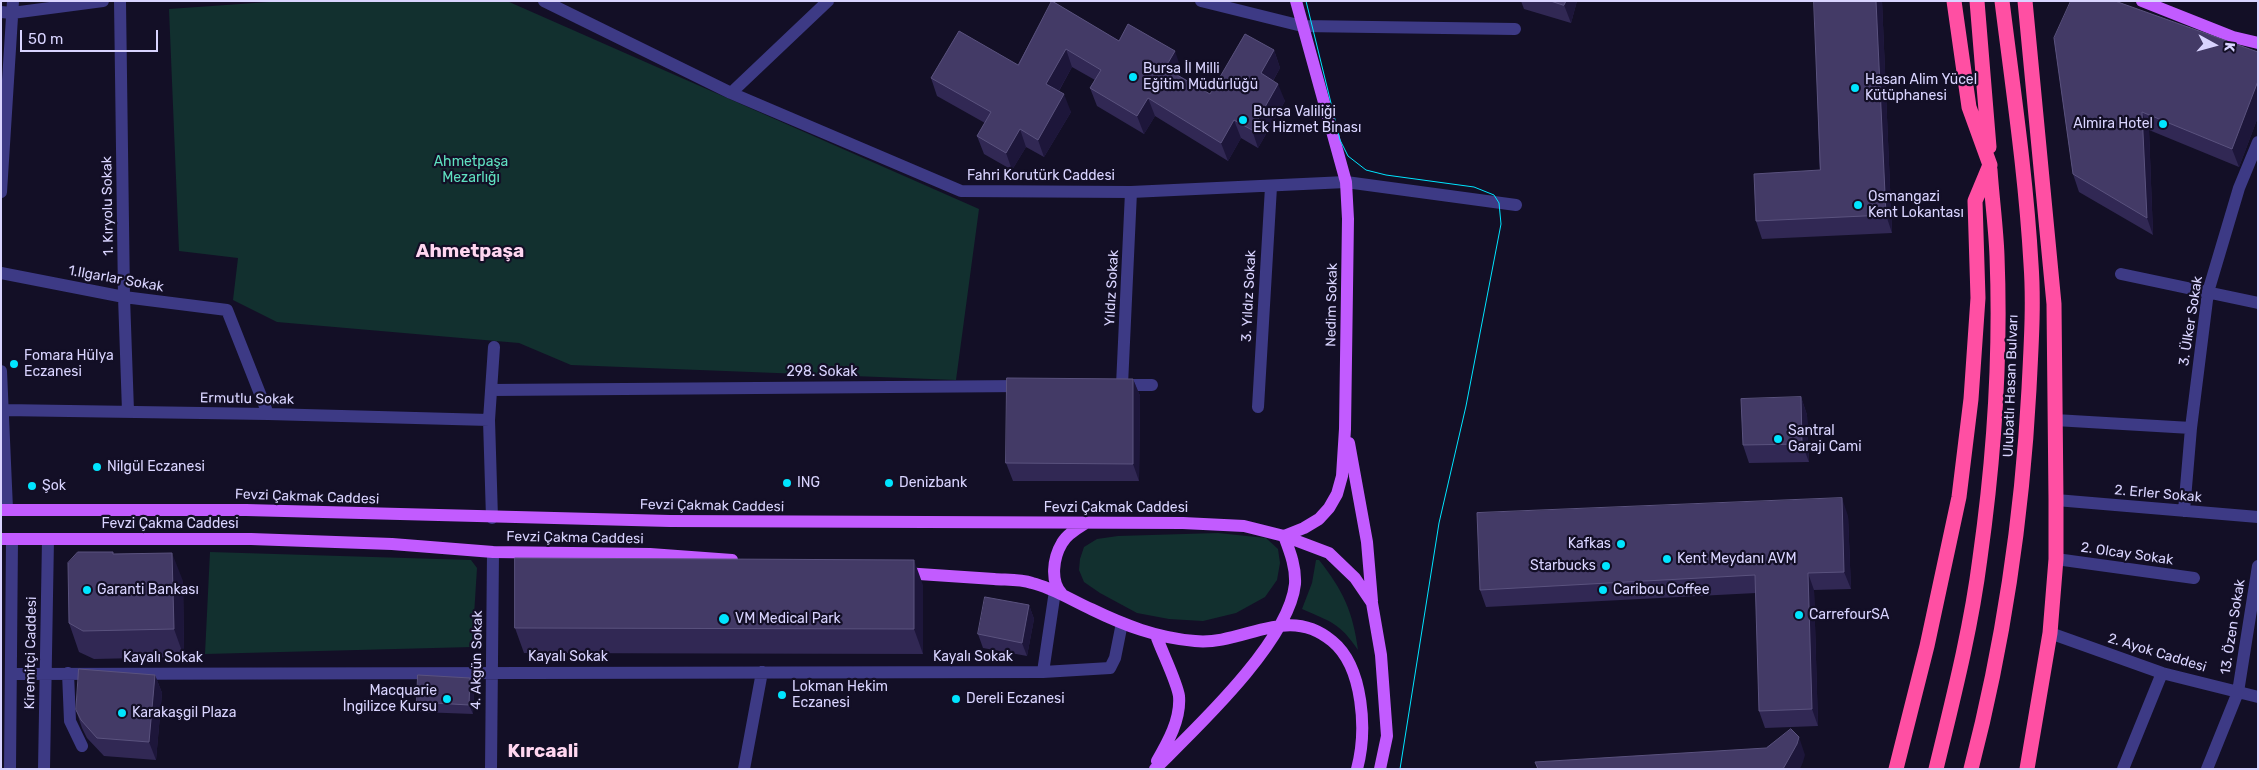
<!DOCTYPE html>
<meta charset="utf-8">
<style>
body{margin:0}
#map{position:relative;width:2259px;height:770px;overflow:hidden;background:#130f26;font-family:Rubik,sans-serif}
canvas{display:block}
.frame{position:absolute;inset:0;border:2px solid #d9d4ff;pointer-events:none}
.north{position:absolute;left:2189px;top:20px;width:50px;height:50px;-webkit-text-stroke:4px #130f26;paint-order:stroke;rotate:97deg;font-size:14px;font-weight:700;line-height:20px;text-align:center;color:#d9d4ff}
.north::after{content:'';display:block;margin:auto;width:18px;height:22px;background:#d9d4ff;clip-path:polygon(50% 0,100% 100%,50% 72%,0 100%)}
.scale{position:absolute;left:20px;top:30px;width:138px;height:22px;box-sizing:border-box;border:2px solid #d9d4ff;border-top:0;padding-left:6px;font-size:15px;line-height:18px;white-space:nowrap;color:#d9d4ff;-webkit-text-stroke:4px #130f26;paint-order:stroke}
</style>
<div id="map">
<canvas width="2259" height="770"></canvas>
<div class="frame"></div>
<div class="north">K</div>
<div class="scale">50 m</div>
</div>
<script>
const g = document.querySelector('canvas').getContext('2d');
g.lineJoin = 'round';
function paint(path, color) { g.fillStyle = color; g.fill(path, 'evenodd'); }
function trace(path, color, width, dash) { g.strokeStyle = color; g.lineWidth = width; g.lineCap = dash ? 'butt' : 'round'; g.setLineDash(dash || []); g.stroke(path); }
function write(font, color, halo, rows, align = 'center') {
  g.font = font + ' Rubik,sans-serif'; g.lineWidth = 4.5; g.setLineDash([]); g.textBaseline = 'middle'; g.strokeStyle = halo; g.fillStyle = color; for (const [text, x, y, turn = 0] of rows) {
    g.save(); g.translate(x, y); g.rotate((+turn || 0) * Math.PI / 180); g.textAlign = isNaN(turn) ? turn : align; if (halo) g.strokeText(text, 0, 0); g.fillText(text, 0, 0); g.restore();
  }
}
paint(new Path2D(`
 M283 1H507L979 209 956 380 571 365 519 343 277 322 233 300 238 258 179 251 169 9Z
 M1218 533 1266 538 1278 549 1280 563 1277 580 1265 597 1236 613 1203 621 1169 619 1137 613 1100 593 1084 582 1079 570 1080 559 1084 547 1097 539 1118 536Z
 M210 552 471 560 477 568 472 647 205 654Z
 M1316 560H1319C1343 590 1353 612 1358 650 1339 622 1331 622 1302 609L1312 583Z`), '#12302f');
trace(new Path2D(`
 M120 1 124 297 128 411
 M544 1 731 93 961 191 1131 192 1346 182 1516 205
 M1201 1 1302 26 1515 29
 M1 12 12 13 103 1
 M731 93 828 1
 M1 192 13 1
 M1 273 124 297 227 310 268 414
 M2121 274 2258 303
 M1 371 7 509
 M1119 385H1152
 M1122 385 1131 192
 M491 390 1024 386
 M1258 407 1271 187
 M3 410 268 414 489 420
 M2055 420 2191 428
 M2056 500 2258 517
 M2184 511 2191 428 2208 292 2239 188 2258 142
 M492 518 489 420 494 347
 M2056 559 2194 578
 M2050 633 2162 673 2258 697
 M1043 672 1110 668 1115 658 1122 623
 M68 673 70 721 82 746
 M12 674 1043 672 1055 591
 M10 769 12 539
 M44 769 48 539
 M491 769 493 552
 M744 769 762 672
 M2123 769 2162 673
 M2207 769 2238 692 2258 566`), '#3d3a85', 12);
trace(new Path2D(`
 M2142 1 2233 37 2258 43
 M1349 443 1367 542 1372 601
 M1 510H246L670 521 1183 523 1244 526 1284 536 1329 553 1355 578 1372 603 1381 655 1387 736 1380 769
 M1284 536 1304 528 1319 519 1329 508 1337 494 1342 476 1345 429 1348 219 1346 182 1296 1
 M1 539H251L392 544 493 552 650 554 732 560
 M904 573C934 575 964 577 994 579 1006 580 1020 579 1032 583 1053 588 1071 600 1091 609 1124 625 1157 638 1195 641 1243 646 1287 603 1332 641 1364 667 1367 732 1357 769
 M1062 594C1050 582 1053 558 1062 543 1067 534 1078 528 1086 523
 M1156 635C1161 650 1177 682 1179 696 1181 719 1168 742 1157 761
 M1155 769C1195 729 1289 642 1295 584 1296 567 1290 552 1284 536`), '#c25bff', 12);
trace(new Path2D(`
 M1977 1 1989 147
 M2025 1 2054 304 2056 500V559L2050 633 2027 769
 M1896 769 1927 646 1959 497 1971 399 1978 298 1975 201 1990 165 1969 107 1954 1
 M1936 769C1953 699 1971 629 1980 558 1994 459 2001 357 1997 256 1996 228 1992 199 1990 170
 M1971 769C2004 642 2022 520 2029 389 2031 348 2034 305 2031 264 2026 176 2013 89 2002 1`), '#ff4fa3', 15);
trace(new Path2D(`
 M1306 1 1340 140 1348 156 1366 170 1386 175 1474 187 1494 195 1499 203 1501 224 1466 406 1439 523 1400 769`), '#00e5ff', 1);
paint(new Path2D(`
 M1052 1 1119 41 1181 69 1178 75 1210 94 1274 50 1280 68 1273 81 1285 101 1258 148 1241 138 1228 161 1155 116 1144 134 1097 106 1090 88 1095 80 1072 67 1059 91 1071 112 1044 157 1026 147 1012 170 984 154 977 136 985 123 937 96 931 78 1018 65Z
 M1521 1H1577L1571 23 1524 9Z
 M1814 1H1882L1892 233 1762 239 1756 221 1820 170Z
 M2054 38 2258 52V117L2239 167 2149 130 2153 235 2079 192 2073 174Z
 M1133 379 1140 396 1139 481H1013L1006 463Z
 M1801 397 1807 415 1809 462 1749 463 1743 445Z
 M1848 516 1851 589 1814 590 1818 726 1765 728 1759 711 1756 593 1486 607 1480 590Z
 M113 554 183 581 184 657 94 659 79 652 69 623Z
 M923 585V654L524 653 515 628Z
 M1029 605 1034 619 1027 656 983 648 978 634Z
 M155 675 162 693 156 760 104 756 87 738 82 728 76 710Z
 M474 687 473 714 420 712 417 702Z`), '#312854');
paint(new Path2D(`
 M1566 1H1577L1571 23 1564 5Z
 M1876 1H1882L1892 233 1886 215Z
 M1066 49 1072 67 1053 101 1046 84Z
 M1274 50 1280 68 1267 91 1261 73Z
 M1175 51 1181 69 1172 85 1165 68Z
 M2258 81V117L2239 167 2232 149Z
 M1278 84 1285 101 1258 148 1252 130Z
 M1064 94 1071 112 1044 157 1038 140Z
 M1148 98 1155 116 1144 134 1137 116Z
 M2142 112 2149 130 2153 235 2147 218Z
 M1234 120 1241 138 1228 161 1221 143Z
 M1020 129 1026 147 1012 170 1006 153Z
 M1133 379 1140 396 1139 481 1133 464Z
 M1801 397 1807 415 1809 462 1802 444Z
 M1842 498 1848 516 1851 589 1844 572Z
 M172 553 183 581 184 657 174 629Z
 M914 560 923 585V654L914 629Z
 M1808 573 1814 590 1818 726 1812 709Z
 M1029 605 1034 619 1027 656 1022 643Z
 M155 675 162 693 156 760 149 742Z
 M470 678 474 687 473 714 469 705Z
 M1799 737 1805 755 1803 762 1800 769H1783Z`), '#1d163a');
const building = new Path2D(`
 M1052 1 1119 41 1128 24 1175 51 1165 68 1210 94 1245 34 1274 50 1261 73 1278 84 1252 130 1234 120 1221 143 1148 98 1137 116 1090 88 1101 70 1066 49 1046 84 1064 94 1038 140 1020 129 1006 153 977 136 991 112 931 78 959 31 1018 65Z
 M1551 1H1566L1564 5Z
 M1814 1H1876L1886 215 1756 221 1754 174 1820 170Z
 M2071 1H2115L2258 52V81L2232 149 2142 112 2147 218 2073 174 2054 38Z
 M1007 378 1133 379V464L1006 463Z
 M1801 397 1802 444 1743 445 1741 399Z
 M1842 498 1844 572 1808 573 1812 709 1759 711 1755 575 1480 590 1477 513Z
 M78 552H113V554L172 553 174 629 83 631 69 623 68 563Z
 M515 558 914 560V629L515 628Z
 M985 597 1029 605 1022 643 978 634Z
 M79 669 155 675 149 742 97 738 81 720 76 710Z
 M418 675 470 678 469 705 417 702Z
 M1791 729 1799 737 1797 744 1783 769H1538L1535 762 1766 748Z`);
paint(building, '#433a66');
trace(building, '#5a527e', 1);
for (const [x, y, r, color] of [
 [1133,77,5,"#00e5ff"],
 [1855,88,5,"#00e5ff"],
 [1243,120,5,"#00e5ff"],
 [2163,124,5,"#00e5ff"],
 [1858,205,5,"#00e5ff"],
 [14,364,5,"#00e5ff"],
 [1778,439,5,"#00e5ff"],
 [97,467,5,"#00e5ff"],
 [787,483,5,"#00e5ff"],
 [889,483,5,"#00e5ff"],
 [32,486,5,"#00e5ff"],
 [1621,544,5,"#00e5ff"],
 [1667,559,5,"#00e5ff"],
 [1606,566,5,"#00e5ff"],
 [87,590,5,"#00e5ff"],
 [1603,590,5,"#00e5ff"],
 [1799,615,5,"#00e5ff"],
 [724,619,6,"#00e5ff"],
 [782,695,5,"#00e5ff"],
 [447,699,5,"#00e5ff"],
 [956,699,5,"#00e5ff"],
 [122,713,5,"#00e5ff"]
]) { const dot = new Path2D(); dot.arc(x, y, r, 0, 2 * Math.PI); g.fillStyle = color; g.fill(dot); trace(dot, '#130f26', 2); }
write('14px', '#d9d4ff', '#130f26', [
 ["Bursa İl Milli",1143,69],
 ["Eğitim Müdürlüğü",1143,85],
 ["Hasan Alim Yücel",1865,80],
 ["Kütüphanesi",1865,96],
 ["Bursa Valiliği",1253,112],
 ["Ek Hizmet Binası",1253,128],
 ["Almira Hotel",2153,124,"right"],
 ["Osmangazi",1868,197],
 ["Kent Lokantası",1868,213],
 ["Fomara Hülya",24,356],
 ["Eczanesi",24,372],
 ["Santral",1788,431],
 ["Garajı Cami",1788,447],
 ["Nilgül Eczanesi",107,467],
 ["ING",797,483],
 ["Denizbank",899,483],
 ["Şok",42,486],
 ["Kafkas",1611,544,"right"],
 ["Kent Meydanı AVM",1677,559],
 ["Starbucks",1596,566,"right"],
 ["Garanti Bankası",97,590],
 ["Caribou Coffee",1613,590],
 ["CarrefourSA",1809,615],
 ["VM Medical Park",735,619],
 ["Lokman Hekim",792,687],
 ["Eczanesi",792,703],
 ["Macquarie",437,691,"right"],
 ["İngilizce Kursu",437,707,"right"],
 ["Dereli Eczanesi",966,699],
 ["Karakaşgil Plaza",132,713]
], 'left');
write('14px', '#5fe0c0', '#130f26', [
 ["Ahmetpaşa",471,162],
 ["Mezarlığı",471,178]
]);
write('14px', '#d9d4ff', '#130f26', [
 ["Fahri Korutürk Caddesi",1041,176],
 ["1. Kıryolu Sokak",108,206,-91],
 ["1.Ilgarlar Sokak",116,279,10],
 ["Yıldız Sokak",1112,288,-87],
 ["3. Yıldız Sokak",1249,296,-87],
 ["Nedim Sokak",1332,305,-89],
 ["3. Ülker Sokak",2191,321,-81],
 ["298. Sokak",822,372],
 ["Ulubatlı Hasan Bulvarı",2011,386,-88],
 ["Ermutlu Sokak",247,399,1],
 ["2. Erler Sokak",2158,494,5],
 ["Fevzi Çakmak Caddesi",307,497,2],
 ["Fevzi Çakmak Caddesi",712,506,1],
 ["Fevzi Çakmak Caddesi",1116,508],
 ["Fevzi Çakma Caddesi",170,524],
 ["Fevzi Çakma Caddesi",575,538,1],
 ["2. Olcay Sokak",2127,554,8],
 ["13. Özen Sokak",2233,627,-81],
 ["Kiremitçi Caddesi",31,653,-89],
 ["2. Ayok Caddesi",2157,653,17],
 ["Kayalı Sokak",568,657],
 ["Kayalı Sokak",973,657],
 ["Kayalı Sokak",163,658],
 ["4. Akgün Sokak",477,660,-89]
]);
write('bold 19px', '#ffd6f0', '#130f26', [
 ["Ahmetpaşa",470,252],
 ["Kırcaali",543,752]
]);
</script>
